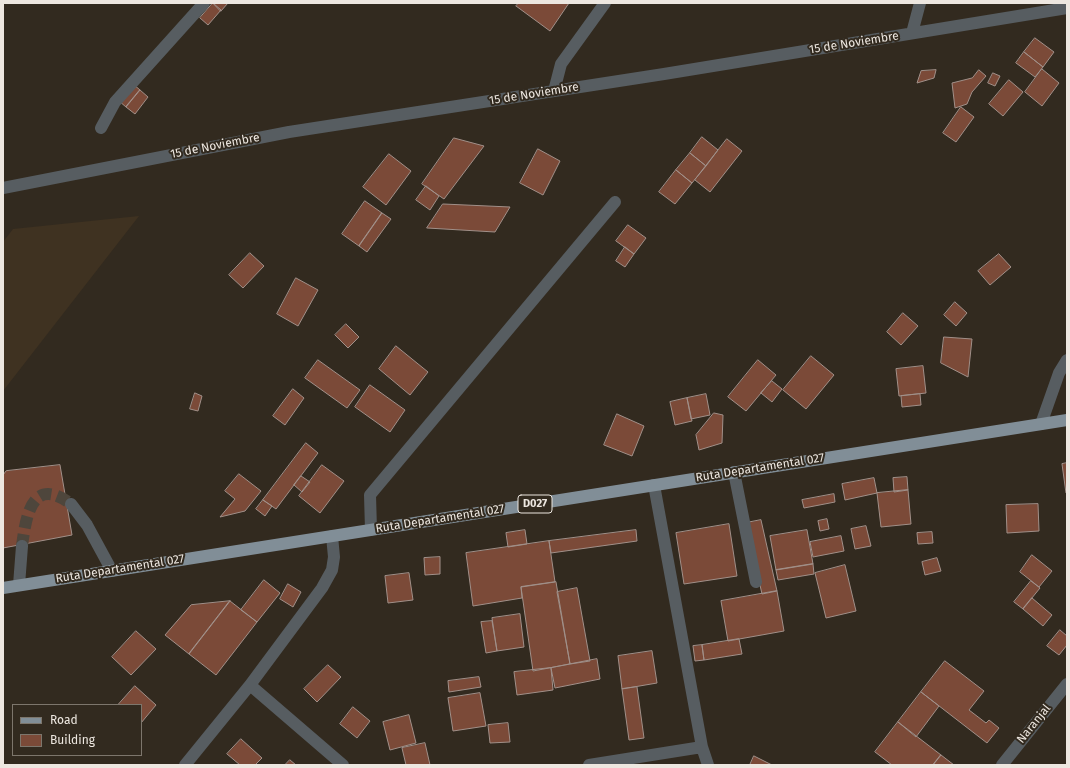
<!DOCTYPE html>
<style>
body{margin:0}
#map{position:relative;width:1070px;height:768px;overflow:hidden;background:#322a1f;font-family:"Fira Sans",sans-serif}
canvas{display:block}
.frame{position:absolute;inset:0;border:4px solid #ede7e0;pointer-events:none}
.legend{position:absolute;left:12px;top:704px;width:130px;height:52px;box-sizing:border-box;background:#322a1f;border:1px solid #7d766c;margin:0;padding:5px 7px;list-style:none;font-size:12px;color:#ede7e0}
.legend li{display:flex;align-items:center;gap:8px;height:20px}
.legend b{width:20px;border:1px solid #7d766c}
</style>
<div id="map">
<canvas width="1070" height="768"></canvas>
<div class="frame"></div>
<ul class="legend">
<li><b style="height:5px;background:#818e97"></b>Road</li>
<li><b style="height:11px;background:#7b4a38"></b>Building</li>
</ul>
</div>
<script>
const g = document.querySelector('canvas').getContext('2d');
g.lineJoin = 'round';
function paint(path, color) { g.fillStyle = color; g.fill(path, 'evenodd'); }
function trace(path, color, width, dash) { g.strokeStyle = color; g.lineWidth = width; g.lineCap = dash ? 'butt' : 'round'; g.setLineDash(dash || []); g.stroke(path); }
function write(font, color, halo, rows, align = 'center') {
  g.font = font + ' "Fira Sans",sans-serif'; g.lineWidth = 4; g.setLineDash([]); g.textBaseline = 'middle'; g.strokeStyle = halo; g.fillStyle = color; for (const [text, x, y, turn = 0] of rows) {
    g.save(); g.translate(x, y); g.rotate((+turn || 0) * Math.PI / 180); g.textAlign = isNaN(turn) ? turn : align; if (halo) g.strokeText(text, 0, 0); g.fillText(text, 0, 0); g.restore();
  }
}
paint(new Path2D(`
 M139 216 3 391V242L13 229Z`), '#3f3221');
const building = new Path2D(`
 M213 3 221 10 208 25 200 18Z
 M213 3H228L221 11Z
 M519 3H569L550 31 516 6Z
 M1035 38 1054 52 1043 67 1024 52Z
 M1024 52 1043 67 1035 77 1016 63Z
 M1042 69 1059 83 1042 106 1025 92Z
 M936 70 934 78 917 83 921 71Z
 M979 70 986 76 972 92 967 104 955 108 952 83 972 78Z
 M993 73 1000 76 995 86 988 83Z
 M1009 80 1023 92 1003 116 989 104Z
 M133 84 140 90 126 107 119 101Z
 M140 90 148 97 135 114 126 107Z
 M961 107 974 117 956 142 943 133Z
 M702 137 718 150 706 166 690 153Z
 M454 138 484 146 444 199 422 184Z
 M727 139 742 151 710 192 695 180Z
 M538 149 560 161 543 195 520 183Z
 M690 153 706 166 692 183 676 170Z
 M389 154 411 171 386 205 363 187Z
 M676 170 692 183 675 204 659 192Z
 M426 186 439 196 430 210 416 200Z
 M365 201 382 213 359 246 342 234Z
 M443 204 510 207 495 232 427 228Z
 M382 213 391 219 367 252 359 246Z
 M628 225 646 238 634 254 616 241Z
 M625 247 634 254 625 267 616 261Z
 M250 253 264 266 243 288 229 275Z
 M999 254 1011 267 990 285 978 271Z
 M296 278 318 290 298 326 277 314Z
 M955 302 967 313 956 326 944 315Z
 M903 313 918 326 901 345 887 332Z
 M346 324 359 337 348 348 335 335Z
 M944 337 972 339 968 377 941 363Z
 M396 346 428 372 410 395 379 369Z
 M811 356 834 375 806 409 783 390Z
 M318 360 360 390 347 408 305 378Z
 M758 360 776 375 746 411 728 397Z
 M923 366 926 393 899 396 896 369Z
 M772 381 782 389 772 402 761 393Z
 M370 385 405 410 390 432 355 407Z
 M293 389 304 398 285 425 273 416Z
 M195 393 202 396 198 411 190 409Z
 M706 394 710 415 691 419 687 398Z
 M920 394 921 405 902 407 901 396Z
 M687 398 692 421 675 425 670 402Z
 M714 413 723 415 722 443 699 450 696 435Z
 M617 414 644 426 632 456 604 445Z
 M306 443 318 453 276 509 263 500Z
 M1067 463V493H1066L1062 464Z
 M60 465 72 535 3 548V475L6 471Z
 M322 465 344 481 320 513 299 496Z
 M239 474 261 491 245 511 220 517 235 499 225 491Z
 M301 476 310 482 302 492 294 485Z
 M907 477 908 490 894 492 893 478Z
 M874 478 877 493 845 500 842 484Z
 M908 490 911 524 881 527 877 493Z
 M834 494 835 502 804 508 802 500Z
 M263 500 272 506 265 516 256 509Z
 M1038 504 1039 531 1007 533 1006 505Z
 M827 519 829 529 820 531 818 521Z
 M761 520 777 591 762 594 746 523Z
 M729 524 737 576 684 584 676 533Z
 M866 526 871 546 855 549 851 529Z
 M525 530 527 544 508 547 506 533Z
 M636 530 637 541 551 553 549 541Z
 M807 530 813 564 776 570 770 536Z
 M932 532 933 543 918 544 917 533Z
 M841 536 844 551 813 557 810 542Z
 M549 541 555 582 521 587 522 598 473 606 466 553Z
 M1032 555 1052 571 1039 587 1020 572Z
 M440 557V574L425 575 424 558Z
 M937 558 941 571 925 575 922 562Z
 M813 564 814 574 778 580 776 570Z
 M845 565 856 611 826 618 815 573Z
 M409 573 413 600 388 603 385 576Z
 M264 580 280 593 257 622 241 610Z
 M1031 581 1040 588 1023 609 1014 602Z
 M556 582 570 664 533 671 521 587Z
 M288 584 301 592 293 607 280 599Z
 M577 588 590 661 570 664 557 592Z
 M777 591 784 631 728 641 721 601Z
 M1032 598 1052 615 1043 626 1023 609Z
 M230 601 189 654 165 635 191 605Z
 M230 601 257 622 216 675 189 654Z
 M520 614 524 647 497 651 492 618Z
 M492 621 497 651 486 653 481 622Z
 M1060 630 1067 636V645L1059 655 1047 646Z
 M136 631 156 649 131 675 112 657Z
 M739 639 742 654 704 660 702 645Z
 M702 645 704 660 695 661 693 646Z
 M652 651 657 683 622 689 618 656Z
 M597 659 600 679 555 688 551 668Z
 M945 661 984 691 969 710 986 723 989 720 999 728 987 743 921 692Z
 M328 665 341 677 317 702 304 689Z
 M551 668 553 690 517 695 514 672Z
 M479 677 481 687 449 692 448 681Z
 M135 686 156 705 141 723V705H118Z
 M637 687 644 738 629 740 622 689Z
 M921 692 939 706 916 737 898 722Z
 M480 693 486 726 453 731 448 698Z
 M353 707 370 721 357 738 340 724Z
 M409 715 416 743 390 750 383 722Z
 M898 722 941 755 933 765H892L875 752Z
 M508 723 510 742 490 743 488 725Z
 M241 739 262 758 255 765H240L227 754Z
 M425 743 430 765H406L402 748Z
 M941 755 954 765H933Z
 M754 756 772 765H750Z
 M290 760 296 765H285Z`);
paint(building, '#7b4a38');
trace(building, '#a19089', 1);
trace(new Path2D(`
 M22 546C26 516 32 475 71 504`), '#4e463c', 12, [12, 6]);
trace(new Path2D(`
 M912 33 920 3
 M554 91 561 64 605 3
 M101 128 115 102 204 3
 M3 188 289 132 664 74 1067 8
 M1041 424 1059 373 1067 360
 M734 472 756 582
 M654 485 702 747 708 765
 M71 504 87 525 112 571
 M371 530 370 495 615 202
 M19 585 22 546
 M250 685 343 765
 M185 765 250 685 322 588 332 570 334 557 332 536
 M589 765 702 747
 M1002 765 1067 684`), '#575d61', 12);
trace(new Path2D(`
 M3 588 1067 420`), '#818e97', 12);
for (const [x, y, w] of [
 [535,504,34]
]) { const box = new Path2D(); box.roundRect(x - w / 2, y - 9, w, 18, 3); g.fillStyle = '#322a1f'; g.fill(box); trace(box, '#ede7e0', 1); }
write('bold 11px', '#ede7e0', null, [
 ["D027",535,504]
]);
write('12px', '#ede7e0', '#322a1f', [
 ["15 de Noviembre",854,43,-9],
 ["15 de Noviembre",534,94,-9],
 ["15 de Noviembre",215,146,-11],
 ["Ruta Departamental 027",760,468,-9],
 ["Ruta Departamental 027",440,519,-9],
 ["Ruta Departamental 027",120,569,-9],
 ["Naranjal",1034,724,-51]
]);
</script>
